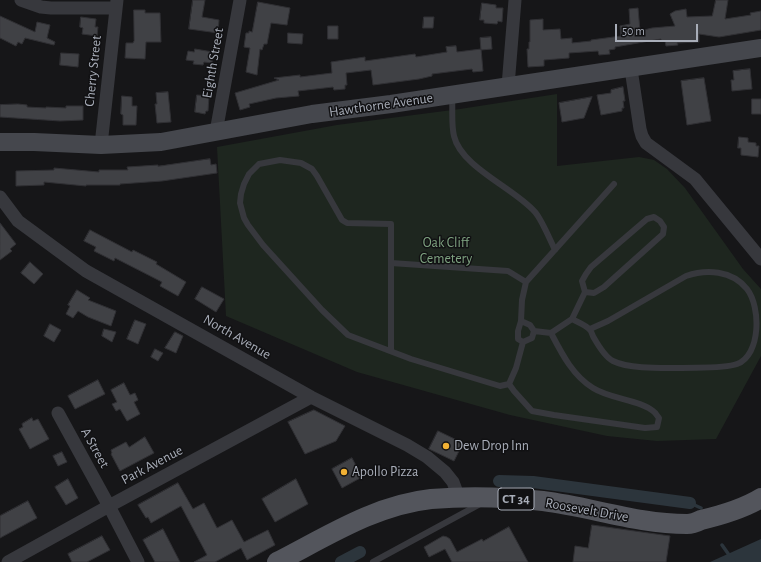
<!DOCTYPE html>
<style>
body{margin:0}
#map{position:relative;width:761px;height:562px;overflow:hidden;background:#161618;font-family:"Alegreya Sans",sans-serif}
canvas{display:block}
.scale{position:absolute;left:615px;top:24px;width:83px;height:18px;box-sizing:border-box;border:2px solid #a8adb8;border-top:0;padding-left:5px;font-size:12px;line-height:14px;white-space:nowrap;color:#a8adb8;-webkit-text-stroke:3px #111113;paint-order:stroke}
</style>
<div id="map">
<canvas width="761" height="562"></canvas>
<div class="scale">50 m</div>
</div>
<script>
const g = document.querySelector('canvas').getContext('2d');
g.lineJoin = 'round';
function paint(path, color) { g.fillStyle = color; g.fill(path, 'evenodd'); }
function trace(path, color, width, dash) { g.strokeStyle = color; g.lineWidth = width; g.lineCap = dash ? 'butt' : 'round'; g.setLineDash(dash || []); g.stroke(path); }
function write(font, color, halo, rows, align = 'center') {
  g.font = font + ' "Alegreya Sans",sans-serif'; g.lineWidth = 3; g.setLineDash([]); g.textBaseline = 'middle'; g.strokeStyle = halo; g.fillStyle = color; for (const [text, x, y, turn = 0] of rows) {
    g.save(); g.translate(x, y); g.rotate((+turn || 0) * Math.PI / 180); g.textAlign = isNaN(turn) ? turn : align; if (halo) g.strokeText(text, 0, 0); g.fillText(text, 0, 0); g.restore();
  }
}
paint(new Path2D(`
 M557 94V166L639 157 654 160 667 169 685 188 743 269 761 289V356L716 439 657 441 607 436 510 415 357 372 226 316 217 147 337 125 460 109Z`), '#1e261f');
paint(new Path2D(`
 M761 539V562H710Z`), '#2c353c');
trace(new Path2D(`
 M690 503 701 508
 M722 545 734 562`), '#2c353c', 3.5);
trace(new Path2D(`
 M499 481 533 482 690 503
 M341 562 360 552`), '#2c353c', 12);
const building = new Path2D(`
 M193 0H205L202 17 219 20 218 33 189 29Z
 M716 0H728L725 19 751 15 750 13 761 11V30L719 37 699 34V42L677 43 678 45 666 46 665 41H661V39L615 47V49L609 50 610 54 599 55 598 51 569 53V58L544 60V66L528 67 527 49H529V42H530V20L543 19V30L560 29 561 39 572 38V43L591 41V40L621 36 620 26 630 24 629 9 638 8 640 31 652 28 675 26 670 14 675 11 686 9 687 17 712 16Z
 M258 2 290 8 287 25 271 23 267 44H264L262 50 260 49 257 75 246 72 250 48 244 47 246 33H249V31L252 32Z
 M482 3 496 5V8H503L502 22 498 21 497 24 484 23V20H480Z
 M134 10H145V13H160L161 42H146L145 59 125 58 126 43H133L134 41Z
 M0 16 35 32 37 22 50 25 47 38 55 42 54 45 25 38 22 44 18 42 16 46 0 38Z
 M81 17 96 19 95 27H98L97 36 82 34 83 28 80 27Z
 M424 17H434L433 28H423Z
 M328 26H338V39H328Z
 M288 33 303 34 302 44 288 43Z
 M491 37 492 49 481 50 480 38Z
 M456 46 457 52 481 49 483 71 473 72 472 69 432 74V76L419 79 373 85 371 70 346 73 347 85H345V89L334 90 333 87 298 91 299 96 276 98 249 104 250 107 240 110 235 93 279 80 274 78 300 75V77L332 73 331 62 365 57V61L415 54 416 57 447 52 446 47Z
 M195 49 213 52 212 63 204 62 203 65 193 64 194 61 186 60 188 51 194 52Z
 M61 53 79 54 78 67 60 65Z
 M750 69 752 89 732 91 731 80H734L733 71Z
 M704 78 711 121 687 125 681 81Z
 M623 87 625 101H623L624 108H622V111L601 115 597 95 611 93V90Z
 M168 92 171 122 157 123 155 104H157L156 93Z
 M197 95 209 96 208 111H206L205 114 195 112Z
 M122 96 132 97V106H137L136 125H123V115L121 114Z
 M592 97 584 118 562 122 559 103Z
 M752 99H761V114H752Z
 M18 104 27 105V107L46 108V107L66 108V106H83V120L60 121 0 117V105Z
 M739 137 748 138V142L756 143V146H759L758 157 741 155V148H738Z
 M210 159 211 165 216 164 217 173 162 181 120 184V185H86V186L44 182V185L16 186V171L54 170V168L99 172V170H128L127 167 158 165V166Z
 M0 223 16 244 10 249 12 251 0 260Z
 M90 230 132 252 133 250 157 262 156 264 186 282 178 296 160 286 162 282 115 258 114 261 94 251 96 247 84 241Z
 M30 262 43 274 34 284 21 273Z
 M202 287 224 299 216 312 195 299Z
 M77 290 90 298 88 300 116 311 111 326 88 317 78 311 73 318 66 314 70 306 68 305Z
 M135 320 146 324 138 344 127 339Z
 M50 324 61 330 54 342 44 336Z
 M104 329 116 332 112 342 102 336Z
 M175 332 183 336 176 353 165 348Z
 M155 349 163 353 158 361 151 357Z
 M98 380 105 394 75 409 68 396Z
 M124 383 130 395 135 393 138 400 134 402 140 414 127 421 120 409 116 411 112 404 117 402 111 390Z
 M314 410 345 426 336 441 305 454 288 422Z
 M32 418 33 421 38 419 49 439 30 449 19 429 23 427 22 424Z
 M438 431 463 443 454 461 429 449Z
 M145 437 154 453 120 471 111 454 112 453 111 450 126 442 129 447Z
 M62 452 67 462 58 466 53 456Z
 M352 458 362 477 342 488 332 469Z
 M68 479 78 498 66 505 55 487Z
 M296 479 308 504 275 522 262 499Z
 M178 483 193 509 204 503 217 528 232 520 244 542 268 530 275 545 247 560 241 548 215 562H194L207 555 181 506 151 523 148 517 146 518 138 505Z
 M28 501 37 518 0 538V516Z
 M592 525 670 536 666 562H573L575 546 588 548Z
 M509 527 528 562H452L445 549 429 557 424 547 443 536 447 537 450 539 457 552 482 539 483 541Z
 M163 529 180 562H155L143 540Z
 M102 536 110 550 87 562H72L68 554Z`);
paint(building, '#404145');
trace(building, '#303034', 1);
trace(new Path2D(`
 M452 96C453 109 451 124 454 136 461 167 514 188 535 212 542 220 550 240 555 250
 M391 263 508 271 526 282
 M572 319C577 322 586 325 590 330 592 332 592 335 594 338 598 345 605 357 613 361 629 369 661 368 679 368 694 367 724 369 737 364 761 355 761 307 747 289 732 270 706 269 686 276L608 321 590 329
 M521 321 518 331V339L523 342 532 338 534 331 530 325 521 321 522 300 526 282 614 184
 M551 333 572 319 585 292 582 281 586 274 591 267 647 219 654 217 660 221 664 227 663 234 604 287 594 293 585 292
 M523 342 516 368 509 384 514 391 532 411 554 415 645 428 657 427 659 418C657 416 656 413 653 411 640 400 610 399 593 388 573 376 562 354 551 333L534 331
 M391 351V224L347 223 342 220 317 176 312 169 301 163 280 160 259 164 249 174 244 184 241 194 240 203 244 218 248 225 263 245 322 310 348 335 411 359 490 383 500 386 509 384
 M373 562 480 504`), '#37383d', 6);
trace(new Path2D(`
 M21 0 41 7 51 8H116
 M631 69 640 129 642 136 646 143 695 179 761 259
 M508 86 515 0
 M216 132 240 0
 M101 145 117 0
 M0 197 18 221 86 271 311 397 407 445 427 457 445 472 453 482 459 498
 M58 413 109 506 138 562
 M8 562 109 506 311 397`), '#37383d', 13);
trace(new Path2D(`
 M0 142H34L101 145 161 142 312 114 391 104 761 48`), '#45474d', 18);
trace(new Path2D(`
 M277 562C326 537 375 505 431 499 467 496 506 497 543 501 591 507 638 524 687 524 692 524 697 522 701 520 722 515 743 509 761 498`), '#53555c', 20);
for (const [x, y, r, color] of [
 [446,446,4,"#f2b134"],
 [344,472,4,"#f2b134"]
]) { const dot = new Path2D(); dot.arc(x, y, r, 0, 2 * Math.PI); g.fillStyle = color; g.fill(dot); trace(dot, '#111113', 1.5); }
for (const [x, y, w] of [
 [516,499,36]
]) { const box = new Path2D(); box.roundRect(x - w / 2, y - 11, w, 22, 3); g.fillStyle = '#111113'; g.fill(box); trace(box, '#a8adb8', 1); }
write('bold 13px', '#a8adb8', null, [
 ["CT 34",516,499]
]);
write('14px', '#a8adb8', '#111113', [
 ["Eighth Street",213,63,-80],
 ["Cherry Street",93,71,-84],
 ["Hawthorne Avenue",381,105,-8],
 ["North Avenue",237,337,30],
 ["A Street",95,448,61],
 ["Park Avenue",152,465,-28],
 ["Roosevelt Drive",587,510,10]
]);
write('14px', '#7fa381', '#111113', [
 ["Oak Cliff",446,243],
 ["Cemetery",446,259]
]);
write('14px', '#a8adb8', '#111113', [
 ["Dew Drop Inn",454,446],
 ["Apollo Pizza",352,472]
], 'left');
</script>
